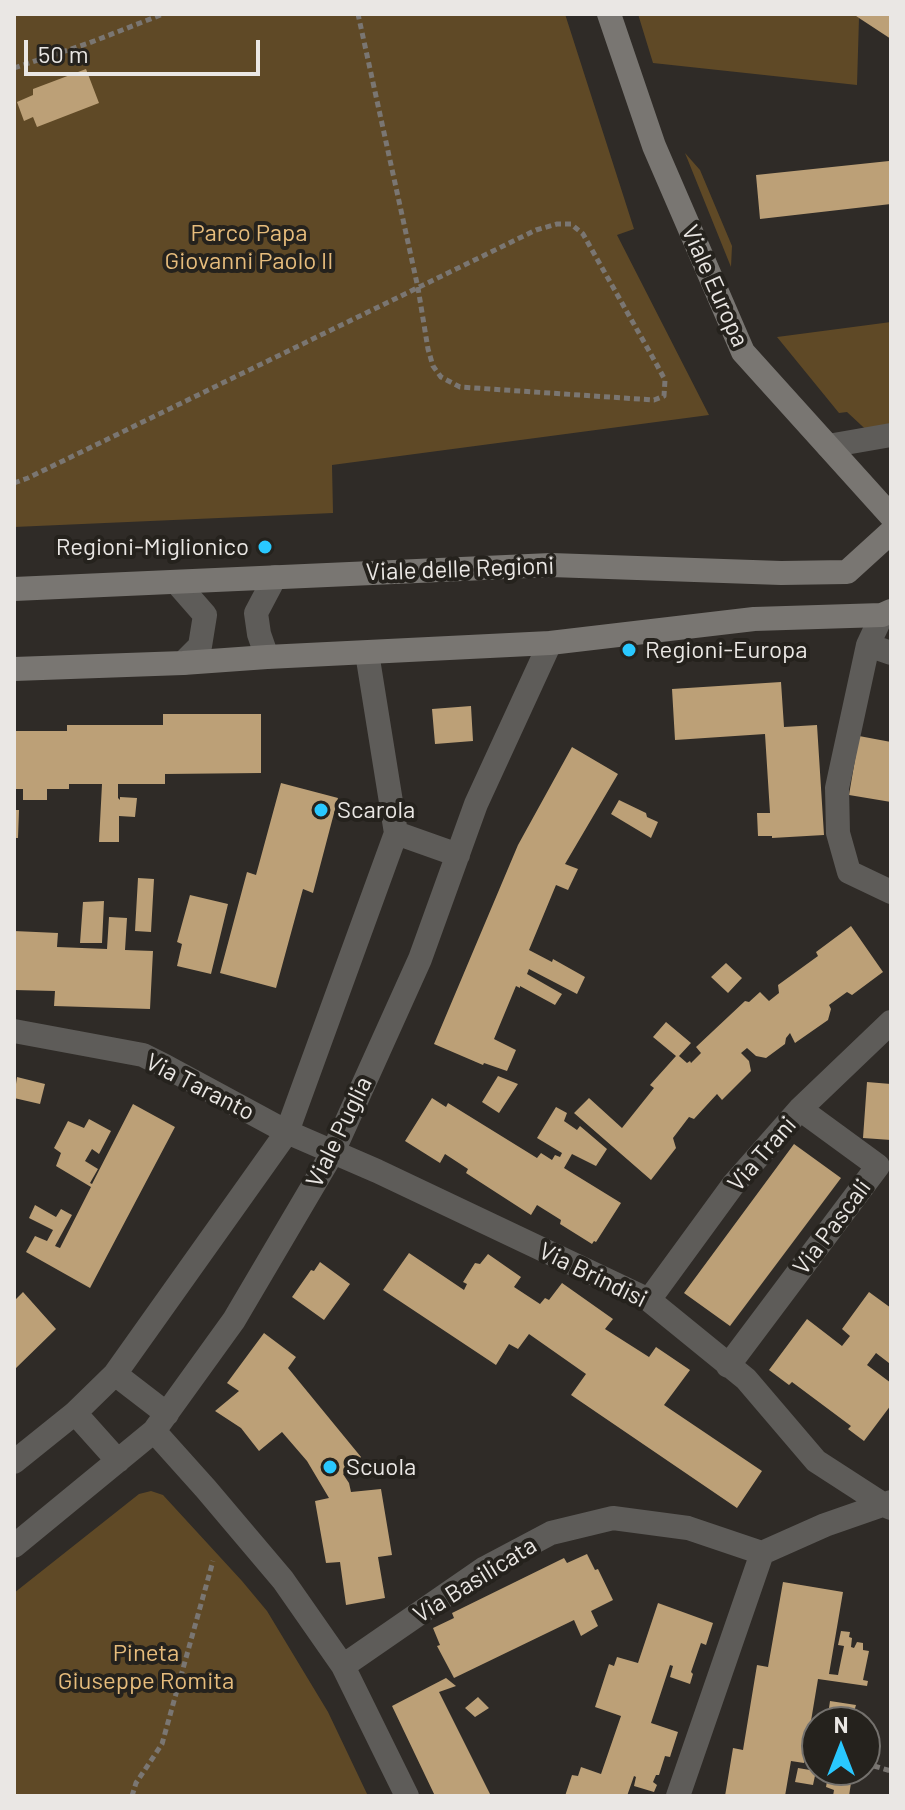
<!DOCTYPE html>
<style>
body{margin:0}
#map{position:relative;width:905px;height:1810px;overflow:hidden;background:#2f2b27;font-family:Barlow,sans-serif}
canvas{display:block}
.frame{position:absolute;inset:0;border:16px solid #eae7e4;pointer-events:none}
.north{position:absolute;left:801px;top:1706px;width:80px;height:80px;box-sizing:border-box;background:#25221d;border:2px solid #74716d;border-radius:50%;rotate:0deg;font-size:22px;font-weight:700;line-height:32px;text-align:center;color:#eae7e4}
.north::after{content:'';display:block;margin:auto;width:28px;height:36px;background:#29c8ff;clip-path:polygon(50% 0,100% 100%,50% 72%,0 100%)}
.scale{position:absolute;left:24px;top:40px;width:236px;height:36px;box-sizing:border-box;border:4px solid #eae7e4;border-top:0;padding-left:10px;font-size:24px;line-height:28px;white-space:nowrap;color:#eae7e4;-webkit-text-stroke:6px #25221d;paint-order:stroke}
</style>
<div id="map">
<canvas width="905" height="1810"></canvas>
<div class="frame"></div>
<div class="north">N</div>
<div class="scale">50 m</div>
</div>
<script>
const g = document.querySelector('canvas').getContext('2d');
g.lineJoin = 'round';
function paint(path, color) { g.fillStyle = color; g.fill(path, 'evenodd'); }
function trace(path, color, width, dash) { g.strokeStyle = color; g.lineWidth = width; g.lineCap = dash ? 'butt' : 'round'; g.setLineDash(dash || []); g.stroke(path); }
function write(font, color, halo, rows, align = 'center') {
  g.font = font + ' Barlow,sans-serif'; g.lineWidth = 8; g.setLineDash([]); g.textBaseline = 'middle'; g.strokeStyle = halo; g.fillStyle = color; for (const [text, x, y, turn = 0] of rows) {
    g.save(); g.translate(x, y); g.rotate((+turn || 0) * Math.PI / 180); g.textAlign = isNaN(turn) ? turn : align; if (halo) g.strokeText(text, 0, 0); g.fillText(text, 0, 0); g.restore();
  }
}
paint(new Path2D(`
 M14 14H565L634 229 617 235 709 415 332 465 333 513 14 527Z
 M638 14H853L859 18 857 85 653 63Z
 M685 153 700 170 732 246 731 267Z
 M891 322V435L875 438 847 412 839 413 777 337Z
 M151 1491 163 1495 242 1581 267 1611 328 1712 368 1796H14V1593L139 1494Z`), '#5f4926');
paint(new Path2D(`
 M853 14H891V39L859 18Z
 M86 69 99 103 37 127 33 117 24 121 17 102 33 95V89Z
 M889 161 891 204 760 219 756 175Z
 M781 682 784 727 817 725 824 835 772 838V836H758L757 813H770L765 734 675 740 672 689Z
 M471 706 473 741 435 744 432 709Z
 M163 714H261V773L165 774V784H118V798L120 800V797L137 798 135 817 119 816V842H99L102 784H69V789H47V800H23V789H14V731H67V725H163Z
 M859 736 891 742V802L849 795Z
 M572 747 618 774 565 864 578 869 568 890 556 885 529 950 552 962 553 959 585 977 577 994 529 969 527 974 562 994 555 1005 520 986V988L516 986 494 1039 516 1050 507 1071 484 1063 483 1065 434 1044 518 845Z
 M281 783 338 798 313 893 303 889 276 988 220 973 247 872 256 875Z
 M619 800 646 813 647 817 658 822 651 838 611 814Z
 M14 810H19L18 838H14Z
 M138 878 154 879 151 932 135 931Z
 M190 895 228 904 211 974 177 966 182 944 177 942Z
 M104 901 102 943H80L83 902Z
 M109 917 127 918 125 950 153 951 150 1009 54 1006 55 991 14 990V931L58 933 57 947 107 949Z
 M851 926 883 972 852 995 847 992 829 1005 831 1009 828 1020 795 1043 790 1033 786 1038 785 1044 766 1058 756 1056 747 1048 741 1053 749 1061 751 1071 722 1100 717 1094 694 1119 689 1117 673 1138 676 1148 651 1180 574 1113 589 1098 622 1128 654 1088 650 1085 676 1056 653 1037 666 1022 691 1043 679 1056 687 1063 690 1061 691 1063 701 1053 696 1047 745 1001 749 1002 760 992 769 1001 779 993 778 985 818 956 816 952Z
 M726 963 742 978 728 993 711 977Z
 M498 1076 518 1084 499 1113 482 1102Z
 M17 1077 45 1084 40 1104 14 1098Z
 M867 1082 891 1084V1140L863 1138Z
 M432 1098 446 1107 448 1103 537 1158 541 1153 552 1160 555 1155 560 1157 562 1153 537 1138 556 1107 567 1113 564 1121 577 1130 580 1126 607 1149 596 1166 572 1154 564 1168 621 1203 596 1242 594 1241 592 1244 560 1224 561 1220 537 1205 531 1215 466 1173 468 1169 445 1154 440 1163 405 1141Z
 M133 1104 175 1127 90 1288 26 1252 35 1236 47 1241 53 1230 29 1218 35 1205 56 1217 61 1209 72 1215 55 1246 60 1248 91 1187 56 1166 61 1153 54 1148 68 1121 84 1128 89 1119 111 1131 99 1154 92 1149 85 1161 98 1169 90 1183 92 1184Z
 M794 1144 841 1178 730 1326 684 1293Z
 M409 1253 464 1290 467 1284 463 1282 475 1263 480 1264 488 1254 521 1277 514 1287 540 1304 545 1298 549 1300 562 1283 613 1319 605 1329 649 1357 656 1347 690 1370 664 1405 762 1471 737 1508 571 1395 586 1374 529 1334 518 1349 509 1344 496 1365 383 1290Z
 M320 1262 350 1284 324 1320 292 1297 311 1270 314 1271Z
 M23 1292 56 1329 14 1370V1301Z
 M869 1292 891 1308V1360L889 1363 876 1353 867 1365 891 1383V1405L864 1441 848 1429 851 1426 792 1382 789 1385 769 1370 807 1319 842 1346 850 1336 842 1329Z
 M264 1333 296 1357 288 1368 361 1457 343 1474 349 1483 351 1492 381 1489 392 1555 378 1557 385 1598 346 1605 340 1562 326 1563 315 1501 329 1498 307 1461 282 1432 259 1451 241 1428 215 1411 239 1391 227 1383Z
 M587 1554 595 1570 598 1569 613 1600 591 1611 598 1626 581 1636 574 1620 454 1678 437 1646 440 1645 433 1628 454 1618 452 1613 564 1558 567 1563Z
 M783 1582 843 1592 829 1674 838 1675 844 1646 838 1645 841 1631 850 1632 849 1637 852 1638 851 1647 854 1648 857 1642 863 1643V1650L869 1651 863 1680 868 1681 867 1686 818 1679 804 1763 791 1761 785 1796H725L733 1748 743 1750 757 1665 768 1667Z
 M658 1603 713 1623 706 1645 701 1643 691 1672 693 1674 690 1684 670 1677 673 1666 670 1665 651 1723 678 1732 670 1757 665 1756 659 1775H656L653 1782 657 1785 654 1792 634 1786 636 1777 634 1776 627 1796H565L572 1775 578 1776 581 1767 601 1774 621 1716 595 1707 609 1664 614 1666 617 1657 638 1663Z
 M446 1678 456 1686 439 1692 491 1796H435L392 1706Z
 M478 1697 489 1708 475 1717 465 1708Z
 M830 1701 856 1705 851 1722H827Z
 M798 1768 816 1771 813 1785 795 1782Z
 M829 1770H853L849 1796H833L834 1790 826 1787Z`), '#bca077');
trace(new Path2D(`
 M14 68 89 43 163 14
 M14 483 28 478 536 230 557 224H571L583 234 657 365 665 380 664 396 654 400 460 387 441 377 433 366 428 349 418 288 358 14
 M874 1766 891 1771
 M132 1796 136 1783 162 1744 213 1561`), '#7a7672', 5, [6, 4]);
trace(new Path2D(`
 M828 446 891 435
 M177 583 205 615 200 646 183 663
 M882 615 868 645 891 653
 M868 645 837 788 838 833 849 872 891 892
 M267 657 259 634 256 613 275 577
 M396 833 458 855
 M14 1031 143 1055 165 1066 287 1132 377 1171 649 1300 746 1379 816 1461 884 1505 891 1508
 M649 1300 733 1185 800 1109 891 1022
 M728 1366 878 1166 800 1109
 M115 1374 167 1414
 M75 1413 118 1461
 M154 1431 206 1489 283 1580 343 1666 407 1796
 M14 1462 75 1413 115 1374 287 1132 396 833 367 653
 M14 1546 154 1431 234 1320 333 1152 420 959 476 804 550 643
 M343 1666 485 1568 551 1533 613 1518 688 1528 762 1553 825 1525 891 1502
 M678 1796 762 1553`), '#5e5c59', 24);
trace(new Path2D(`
 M609 14 654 146 743 352 891 516
 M14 589 551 565 781 573 847 572 891 532
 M14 669 183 663 267 657 550 643 754 619 882 615 891 611`), '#797672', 24);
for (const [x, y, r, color] of [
 [265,547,8,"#29c8ff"],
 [629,650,8,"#29c8ff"],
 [321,810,8,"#29c8ff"],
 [330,1467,8,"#29c8ff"]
]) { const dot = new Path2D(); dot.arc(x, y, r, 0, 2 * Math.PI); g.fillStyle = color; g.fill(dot); trace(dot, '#25221d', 3); }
write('24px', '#e6bc7c', '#25221d', [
 ["Parco Papa",249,233],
 ["Giovanni Paolo II",249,261],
 ["Pineta",146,1653],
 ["Giuseppe Romita",146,1681]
]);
write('24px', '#eae7e4', '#25221d', [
 ["Viale Europa",715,286,66],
 ["Viale delle Regioni",460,569,-2],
 ["Via Taranto",200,1087,27],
 ["Viale Puglia",339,1132,-64],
 ["Via Trani",762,1154,-49],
 ["Via Pascali",832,1227,-53],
 ["Via Brindisi",593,1275,26],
 ["Via Basilicata",475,1580,-32]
]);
write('24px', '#eae7e4', '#25221d', [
 ["Regioni-Miglionico",249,547,"right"],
 ["Regioni-Europa",645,650],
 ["Scarola",337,810],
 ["Scuola",346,1467]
], 'left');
</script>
